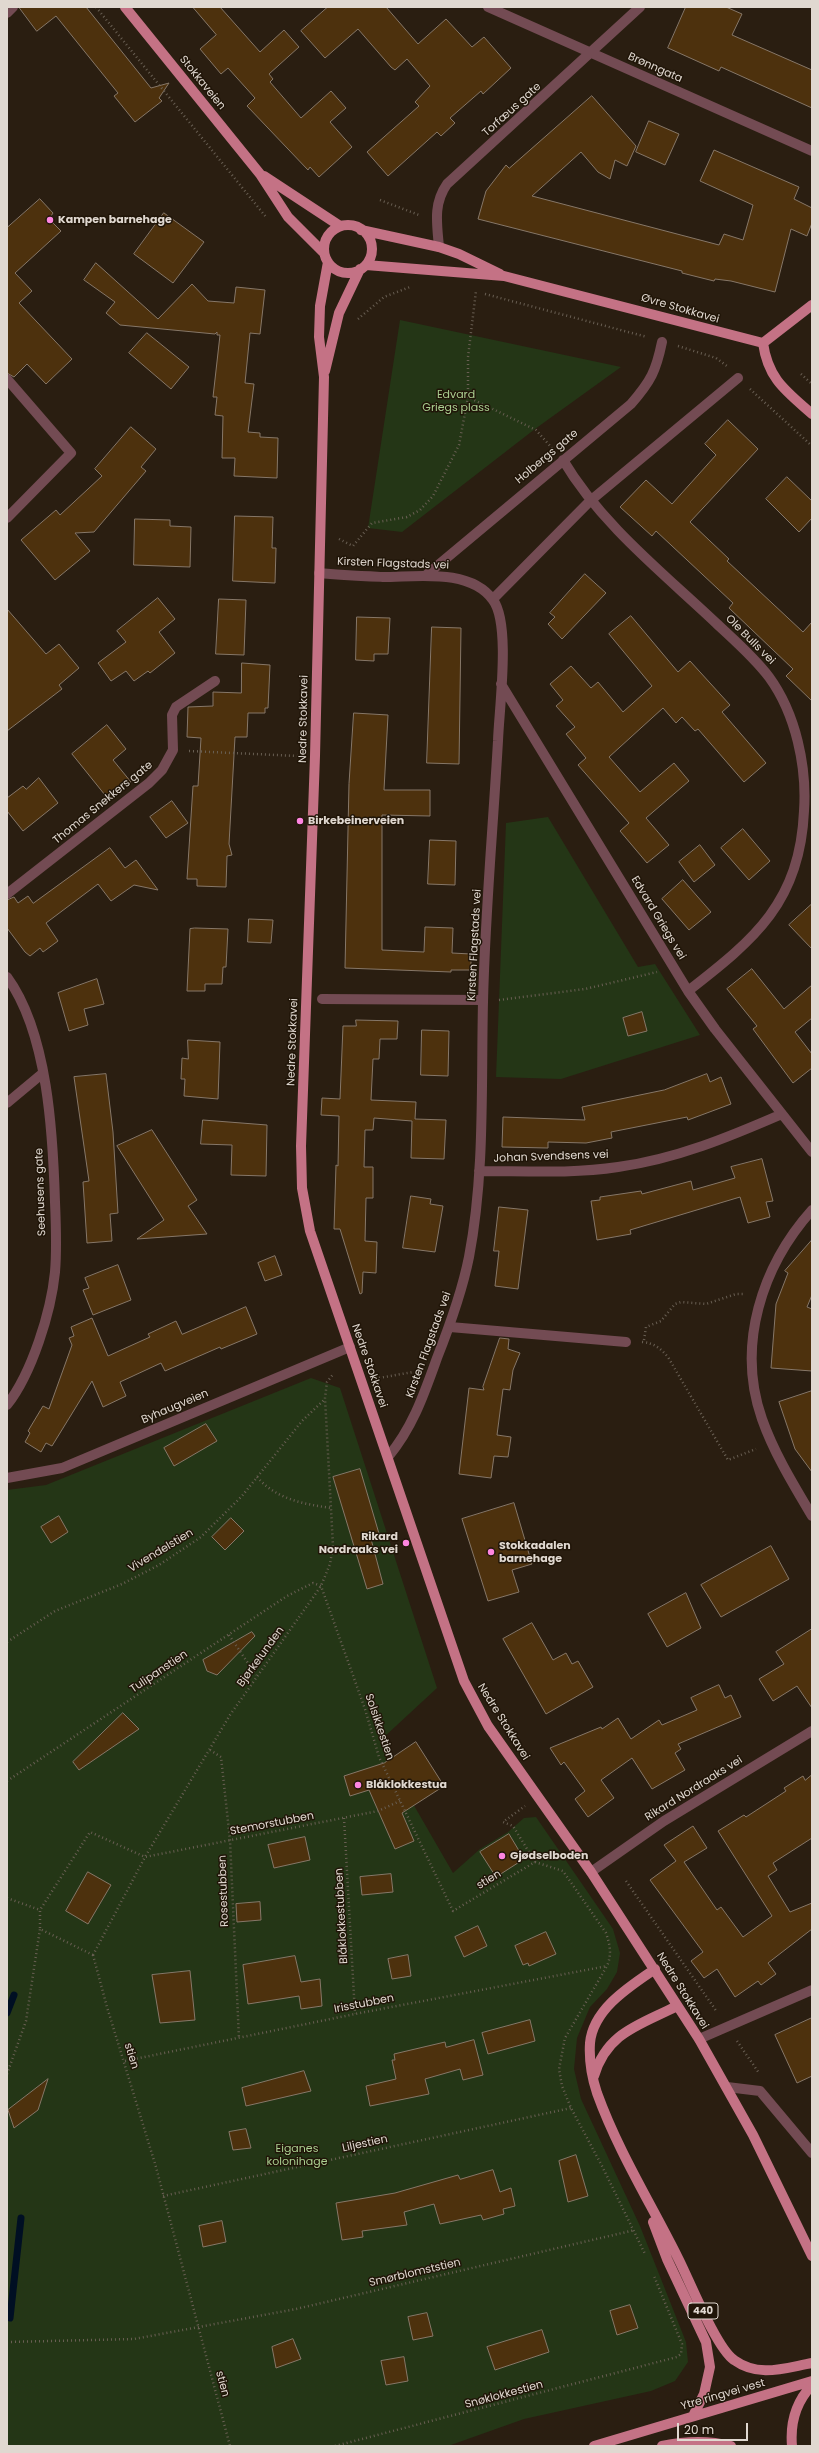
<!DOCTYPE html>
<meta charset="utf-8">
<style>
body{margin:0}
#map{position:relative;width:819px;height:2453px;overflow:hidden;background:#2a1e11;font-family:Poppins,sans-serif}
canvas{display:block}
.frame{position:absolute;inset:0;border:8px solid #e0d8d0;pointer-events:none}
.scale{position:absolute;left:677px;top:2423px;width:71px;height:18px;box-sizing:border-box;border:2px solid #e0d8d0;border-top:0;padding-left:5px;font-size:12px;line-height:14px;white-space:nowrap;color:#e0d8d0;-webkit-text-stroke:3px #201508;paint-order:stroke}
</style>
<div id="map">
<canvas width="819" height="2453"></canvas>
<div class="frame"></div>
<div class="scale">20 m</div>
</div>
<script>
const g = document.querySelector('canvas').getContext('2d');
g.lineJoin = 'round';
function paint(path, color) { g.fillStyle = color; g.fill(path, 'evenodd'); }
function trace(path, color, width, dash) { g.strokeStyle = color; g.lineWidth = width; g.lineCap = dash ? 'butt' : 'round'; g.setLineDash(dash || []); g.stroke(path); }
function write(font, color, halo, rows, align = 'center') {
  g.font = font + ' Poppins,sans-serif'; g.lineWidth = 3; g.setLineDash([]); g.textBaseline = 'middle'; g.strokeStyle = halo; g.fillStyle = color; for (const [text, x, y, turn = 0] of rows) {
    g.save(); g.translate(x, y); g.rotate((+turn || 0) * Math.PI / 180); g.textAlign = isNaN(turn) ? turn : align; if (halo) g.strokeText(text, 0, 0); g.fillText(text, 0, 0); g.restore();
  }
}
paint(new Path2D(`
 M400 320 621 367 535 429 402 532 368 528Z
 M548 817 638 967 655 964 700 1035 561 1079 496 1077 506 823Z
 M311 1378 340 1388 437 1688 383 1738 386 1757 453 1873 480 1849 508 1832 524 1818 536 1817 613 1929 620 1953 617 1972 607 1989 590 2007 577 2038 574 2069 581 2099 640 2226 686 2342 688 2362 675 2381 651 2391 524 2419 448 2446H7V1490L46 1485Z`), '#243616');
trace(new Path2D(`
 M7 2013 14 1995
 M10 2318 21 2218`), '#000f23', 7);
const building = new Path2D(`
 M19 7H86L151 88 169 83 159 98 162 101 135 122 114 96 118 93 56 16 37 31Z
 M193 7H220L260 52 284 30 299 47 269 74 273 79 270 82 301 118 331 91 346 108 330 122 352 147 319 177 310 167 308 170 247 106 255 98 228 68 221 74 200 49 216 35Z
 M328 7H386L418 44 446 19 472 47 484 37 511 68 483 94 481 91 450 118 455 123 441 136 437 132 388 176 367 152 419 106 415 102 430 86 407 59 395 70 391 67 358 29 325 58 301 31Z
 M686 7H726L742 14 732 35 812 70V108L721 67 719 71 668 48Z
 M592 96 636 146 627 166 615 160 610 179 598 172 581 152 532 196 719 245 724 234 743 240 753 205 700 181 714 150 799 187 794 199 812 208V223L807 236 791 229 775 292 731 281 715 279 714 281 682 273V271L478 219 486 191 506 165 509 168Z
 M649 121 679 134 665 165 636 152Z
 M40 199 53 213 49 219 61 231 15 273 32 291 19 303 72 359 46 384 27 364 14 377 7 373V228Z
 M164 213 204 242 173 283 134 254Z
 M96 263 158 319 192 284 208 301 234 303 236 287 265 290 260 334 250 333 245 383 254 384 248 432 260 433V437L278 438 277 478 234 476 235 458H222L223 416 215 415 217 397H213L220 335H217V332L215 334 120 325 106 313 115 302 84 280Z
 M147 333 189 367 171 389 129 353Z
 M728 420 758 449 690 522 729 559 727 561 803 632 812 622V701L786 676 793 669 729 608 733 603 656 531 652 536 620 507 646 480 672 504 716 455 705 444Z
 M131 427 156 449 141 467 146 471 94 532 75 533 90 551 55 580 21 540 56 510 60 515 102 476 95 469Z
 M787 477 812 501V518L799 532 766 499Z
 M235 516 273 517 272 548H276L275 583 233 581Z
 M135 519 170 520V526L191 527 190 567 134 565Z
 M585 574 606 593 562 639 548 624 555 617 550 613Z
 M158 598 175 619 159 632 175 653 150 673 148 671 134 681 126 671 111 681 98 663 126 642 117 631Z
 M219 599 246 600 244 655 216 654Z
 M7 609 46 654 59 644 79 668 59 685 62 689 7 731Z
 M631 616 678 672 690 661 730 705 722 712 766 763 744 782 698 729 695 731 682 717 676 723 663 708 609 757 640 792 674 763 689 781 646 818 669 845 647 863 620 831 629 823 578 765 586 758 566 734 575 727 556 706 563 700 550 684 571 666 591 688 598 682 623 712 652 686 609 634Z
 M357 617 390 618 388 654H374V661L356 660Z
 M432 627 461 628 459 764 427 763Z
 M242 663 270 665 268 708H265V713H248L247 737H235L229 844 232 855 227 856 226 887 197 886V879H187L193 786H198L201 738 187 737 188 707 213 706V692L241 693Z
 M354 713 388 715 384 790H430V816L382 815V950L424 952 425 927 453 928 452 953 471 954V970H451V972L345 968 349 784Z
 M107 725 126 749 113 760 131 782 109 800 72 754Z
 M39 778 58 803 23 831 7 811V798L23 786 26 789Z
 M172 801 188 823 166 838 150 817Z
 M743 829 770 861 749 880 721 848Z
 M430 840 456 841 455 885 428 884Z
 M700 845 715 865 694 882 679 862Z
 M110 848 125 868 136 860 158 890 134 885 111 901 98 884 46 923 58 941 43 952 40 948 30 956 25 952 7 928V900L14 897 18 903 28 896 33 903Z
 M683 880 711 912 689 930 662 899Z
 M812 904V949L789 925Z
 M249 919 273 920 271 943 248 942Z
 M195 928 228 929 226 967H223L222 984H205V991H187L190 929Z
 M752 969 784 1009 812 985V1018L795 1032 812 1054V1068L793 1083 753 1029 757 1026 727 989Z
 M97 979 104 1004 84 1009 88 1025 69 1031 58 993Z
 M642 1012 647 1031 628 1036 623 1018Z
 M356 1020 398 1021 397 1039H380L379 1059H373L371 1100 416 1102 415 1119 446 1120 444 1159 411 1158 412 1121 374 1118 373 1130H365L364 1167H373V1198H366L365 1241 377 1242 376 1273 363 1272 362 1293 360 1294 340 1229H334L336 1165 338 1166 339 1116 321 1115 322 1098 340 1099 343 1026H356Z
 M422 1030 449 1031 448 1076 421 1075Z
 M188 1040 220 1042 218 1099 184 1096 185 1079H181L182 1058 188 1059Z
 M106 1074 113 1132 118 1213 110 1214 112 1241 87 1243 83 1182 89 1181 74 1077Z
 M707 1074 710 1082 721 1077 731 1104 688 1120 687 1117 611 1132 612 1138 586 1143 548 1142V1148L502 1147 503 1117 585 1120 582 1107 664 1090Z
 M203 1120 267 1125 266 1176 231 1175 232 1145 201 1144Z
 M152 1130 197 1200 188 1206 207 1234 137 1239 164 1220 117 1146Z
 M762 1159 773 1201 766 1202 770 1217 748 1223 740 1197 630 1230 631 1234 597 1240 591 1201 600 1200V1197L641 1191 642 1194 691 1181 693 1190 735 1178 731 1167Z
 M411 1196 431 1199 430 1204 443 1206 435 1252 403 1248Z
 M499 1207 528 1210 518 1289 495 1286 499 1251H494Z
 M812 1240V1295L807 1307 812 1309V1371L771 1368 776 1304 788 1273 785 1271Z
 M275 1256 282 1275 265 1281 258 1263Z
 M118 1265 131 1300 93 1315 83 1290 89 1288 85 1278Z
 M246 1307 257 1334 221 1349 220 1347 165 1371 161 1363 120 1382 126 1396 103 1407 92 1381 52 1446 46 1443 41 1452 25 1442 30 1433 28 1431 43 1406 49 1409 72 1345 69 1338 74 1336 71 1327 92 1318 108 1356 150 1337 148 1334 176 1321 182 1334Z
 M500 1338 509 1339 508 1349 520 1353 513 1370 510 1390 503 1389 497 1435 511 1437 508 1457 494 1456 491 1478 459 1474 469 1388 484 1390 483 1387Z
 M812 1391V1472L795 1449 779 1402Z
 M206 1424 217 1441 174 1466 164 1448Z
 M360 1469 380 1537 371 1539 383 1584 367 1589 333 1477Z
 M514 1503 532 1564 512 1570 519 1592 488 1601 462 1519Z
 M59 1516 68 1532 51 1543 41 1527Z
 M231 1518 244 1531 225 1550 212 1537Z
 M771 1546 789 1579 721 1617 701 1585Z
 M686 1593 701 1628 667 1647 648 1614Z
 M532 1623 553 1660 566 1653 572 1664 578 1661 593 1687 546 1714 503 1639Z
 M812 1629V1708L797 1686 773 1701 759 1679 784 1664 776 1652Z
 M252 1632 255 1636 217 1675 207 1671 203 1660Z
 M719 1685 725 1698 731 1695 741 1717 678 1744 681 1749 675 1753 685 1770 652 1789 632 1758 601 1780 614 1798 588 1817 575 1799 585 1791 564 1762 561 1765 550 1748 601 1727 602 1729 618 1718 631 1739 659 1720 662 1725 697 1710 691 1698Z
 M123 1713 139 1729 79 1770 73 1762Z
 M416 1742 444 1786 402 1813 414 1841 395 1849 369 1790 350 1796 344 1776 384 1763Z
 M812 1775V1838L773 1863 777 1870 768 1876 790 1912 812 1903V1929L768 1963 776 1974 761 1985 758 1981 735 1997 717 1969 704 1978 691 1961 703 1952 650 1880 676 1861 664 1845 693 1826 707 1848 684 1862 717 1910 721 1907 743 1937 772 1916 718 1831 744 1815 746 1817 786 1791 784 1788 803 1776 805 1780Z
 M509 1834 524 1859 496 1877 480 1852Z
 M305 1837 310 1860 274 1868 268 1845Z
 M88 1872 111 1885 88 1924 66 1911Z
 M391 1874 393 1892 362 1895 360 1877Z
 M260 1902 261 1920 237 1922 236 1904Z
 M478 1926 487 1946 464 1957 455 1937Z
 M546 1932 556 1954 529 1966 528 1963 523 1965 515 1946Z
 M408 1955 411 1976 392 1979 388 1959Z
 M295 1956 301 1982 320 1979 322 2006 301 2009 299 1996 248 2004 243 1965Z
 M190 1971 195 2020 160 2023 152 1975Z
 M812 2018V2076L797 2083 775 2035Z
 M530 2020 535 2041 488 2054 482 2033Z
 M474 2040 483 2075 463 2080 460 2069 425 2079 429 2094 370 2106 366 2086 396 2079 392 2060H395L394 2054 445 2042 446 2047Z
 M304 2071 311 2091 246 2106 242 2088Z
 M48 2079 38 2110 14 2128 8 2110Z
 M246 2129 251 2148 233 2150 229 2132Z
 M576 2155 588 2196 568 2202 559 2161Z
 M493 2170 500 2192 511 2188 515 2206 503 2209 504 2214 483 2220 481 2215 440 2224 434 2204 404 2212 407 2225 362 2231 363 2237 342 2240 336 2203 395 2193 458 2175 460 2179Z
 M222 2221 226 2242 203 2247 199 2226Z
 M630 2305 638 2328 617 2335 610 2311Z
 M427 2313 433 2336 413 2340 408 2317Z
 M542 2330 549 2352 495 2370 487 2347Z
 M293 2339 301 2359 276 2368 272 2347Z
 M404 2357 408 2381 386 2385 381 2361Z`);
paint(building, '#4d310d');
trace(building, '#867768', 1);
trace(new Path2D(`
 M96 7 266 217
 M380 200 419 215
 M485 294 647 337
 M358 319 384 297 410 287
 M678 346 716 358 727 366
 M801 374 812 384
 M750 389 812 446
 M468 397V357L476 291
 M339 539 353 546 372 523 407 517 420 510 433 496 459 445 468 397 536 430 552 448
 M189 751 298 756
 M499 1000 585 989 657 972
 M644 1340 646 1327 661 1321 675 1304 681 1302 706 1304 736 1294H744
 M642 1342C654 1343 660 1348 668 1357L728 1460 756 1449
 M379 1378 413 1372
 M257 1477C276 1499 303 1504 331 1508
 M229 1635 256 1675
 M7 1642 55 1611 122 1584 159 1565 201 1537 242 1496 302 1421 325 1399
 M210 1750 221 1757 230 1840 239 2039
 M7 1781 287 1596 313 1583 321 1586 365 1709 379 1757 453 1911 535 1862 513 1826 503 1822 525 1806
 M344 1818 355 2014
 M535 1862 563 1871 606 1933C610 1945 612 1954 607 1966L565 2038 559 2069 562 2086 571 2108 602 2166 645 2254
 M626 1881 717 2012
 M7 1898 40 1910
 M93 1955 145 1857 230 1715 321 1586 330 1564 333 1546 325 1398 327 1382 334 1373
 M93 1955 107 2007 156 2167 230 2446
 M93 1955 40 1929V1910L90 1832 145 1857 378 1811 400 1801
 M737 2041 759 2073
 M125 2061 355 2014 607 1966
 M7 2074 26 2021 40 1929
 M163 2196 571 2108
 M7 2342 134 2339 296 2309 635 2230
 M335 2446 677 2357 681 2354 682 2344 654 2276`), '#695f53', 2.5, [1, 3]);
trace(new Path2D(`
 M488 7 812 151
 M7 13 13 7
 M439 247C437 224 433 204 447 184L640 7
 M7 379 71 453 7 518
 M563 460C601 524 662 572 716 623 734 640 754 657 769 677 796 714 807 767 804 811 800 902 755 939 688 991
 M319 573C340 575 362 576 383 577 417 577 470 568 493 600 511 624 499 709 498 741 493 828 485 915 483 1002 481 1086 485 1173 469 1257 462 1292 450 1325 437 1358 424 1394 413 1427 388 1457
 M425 576 631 404C651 381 656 371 662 342
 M493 599 590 501 738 378
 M501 684 688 991 715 1029 812 1152
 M7 894 149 783 162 770 173 750 172 715 176 707 215 681
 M7 977C48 1033 53 1135 55 1202 56 1225 57 1249 55 1272 51 1312 32 1373 7 1405
 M322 999 483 1000
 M7 1103 43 1073
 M479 1171C525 1171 572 1174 618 1167 676 1159 729 1137 782 1114
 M812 1210C762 1266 736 1345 762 1419 774 1453 793 1484 812 1516
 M450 1327 626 1342
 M7 1478 62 1468 350 1347
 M591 1872 664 1821 812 1731
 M699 2039 812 1990
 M727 2087 760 2091 812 2153`), '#734b53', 10);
trace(new Path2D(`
 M125 7 260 174 288 217 324 253
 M264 176 340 226
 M324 249a24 24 0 1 1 48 0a24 24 0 1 1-48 0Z
 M361 230 439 247 459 254 500 274
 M328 262 320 306 319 337 324 377 315 756 301 1146 302 1188 310 1231 464 1681 488 1726 591 1872 699 2039 753 2135 812 2256
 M366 265 504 276 763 343
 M763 343C768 379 786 391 812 414
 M763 343 812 305
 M325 371 339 313 360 269
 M655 1969C630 1986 593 2009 590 2043 589 2059 592 2078 597 2093 618 2151 650 2202 677 2256 689 2279 716 2348 734 2360 759 2378 784 2368 812 2363
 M594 2076C607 2032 640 2025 677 2006
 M653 2222 667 2259 706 2342 710 2367 704 2394 693 2416
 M594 2446 812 2381
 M662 2446C685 2441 708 2440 731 2446
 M792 2446C790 2423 795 2403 812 2385`), '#c47285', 10);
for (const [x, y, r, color] of [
 [50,220,4,"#fe85e0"],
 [300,821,4,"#fe85e0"],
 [406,1543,4,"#fe85e0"],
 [491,1552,4,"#fe85e0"],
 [358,1785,4,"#fe85e0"],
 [502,1856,4,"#fe85e0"]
]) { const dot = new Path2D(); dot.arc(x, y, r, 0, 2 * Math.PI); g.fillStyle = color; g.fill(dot); trace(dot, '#201508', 1.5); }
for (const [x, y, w] of [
 [703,2311,30]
]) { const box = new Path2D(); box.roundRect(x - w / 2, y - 8, w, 16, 3); g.fillStyle = '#201508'; g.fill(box); trace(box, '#e0d8d0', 1); }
write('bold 10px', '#e0d8d0', null, [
 ["440",703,2311]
]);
write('11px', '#e0d8d0', '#201508', [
 ["Brønngata",655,68,24],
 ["Stokkaveien",202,83,51],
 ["Torfæus gate",512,110,-42],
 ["Øvre Stokkavei",680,309,16],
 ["Holbergs gate",547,457,-40],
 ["Kirsten Flagstads vei",393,564,2],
 ["Ole Bulls vei",750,640,45],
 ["Nedre Stokkavei",304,719,-89],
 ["Thomas Snekkers gate",103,803,-39],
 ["Edvard Griegs vei",658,918,59],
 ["Kirsten Flagstads vei",475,945,-87],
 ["Nedre Stokkavei",293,1042,-88],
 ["Johan Svendsens vei",551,1157,-2],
 ["Seehusens gate",41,1192,-92],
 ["Kirsten Flagstads vei",429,1345,-70],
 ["Nedre Stokkavei",369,1366,71],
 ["Byhaugveien",175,1407,-23],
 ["Vivendelstien",161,1551,-31],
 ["Bjørkelunden",261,1657,-54],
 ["Tulipanstien",159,1672,-34],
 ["Nedre Stokkavei",503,1722,58],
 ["Solsikkestien",379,1727,71],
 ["Rikard Nordraaks vei",694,1789,-32],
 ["Stemorstubben",272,1824,-11],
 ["stien",489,1880,-31],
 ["Rosestubben",224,1891,-92],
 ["Blåklokkestubben",342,1916,-93],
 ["Nedre Stokkavei",682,1991,58],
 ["Irisstubben",364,2004,-11],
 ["stien",131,2056,73],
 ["Liljestien",365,2144,-12],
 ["Smørblomststien",415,2273,-13],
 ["stien",222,2384,75],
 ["Snøklokkestien",504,2395,-15],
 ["Ytre ringvei vest",723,2395,-16]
]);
write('bold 11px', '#e0d8d0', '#201508', [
 ["Kampen barnehage",58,220],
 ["Birkebeinerveien",308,821],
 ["Rikard",398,1537,"right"],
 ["Nordraaks vei",398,1550,"right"],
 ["Stokkadalen",499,1546],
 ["barnehage",499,1559],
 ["Blåklokkestua",366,1785],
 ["Gjødselboden",510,1856]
], 'left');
write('11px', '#aacf90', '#201508', [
 ["Edvard",456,395],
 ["Griegs plass",456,408],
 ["Eiganes",297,2149],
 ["kolonihage",297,2162]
]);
</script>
